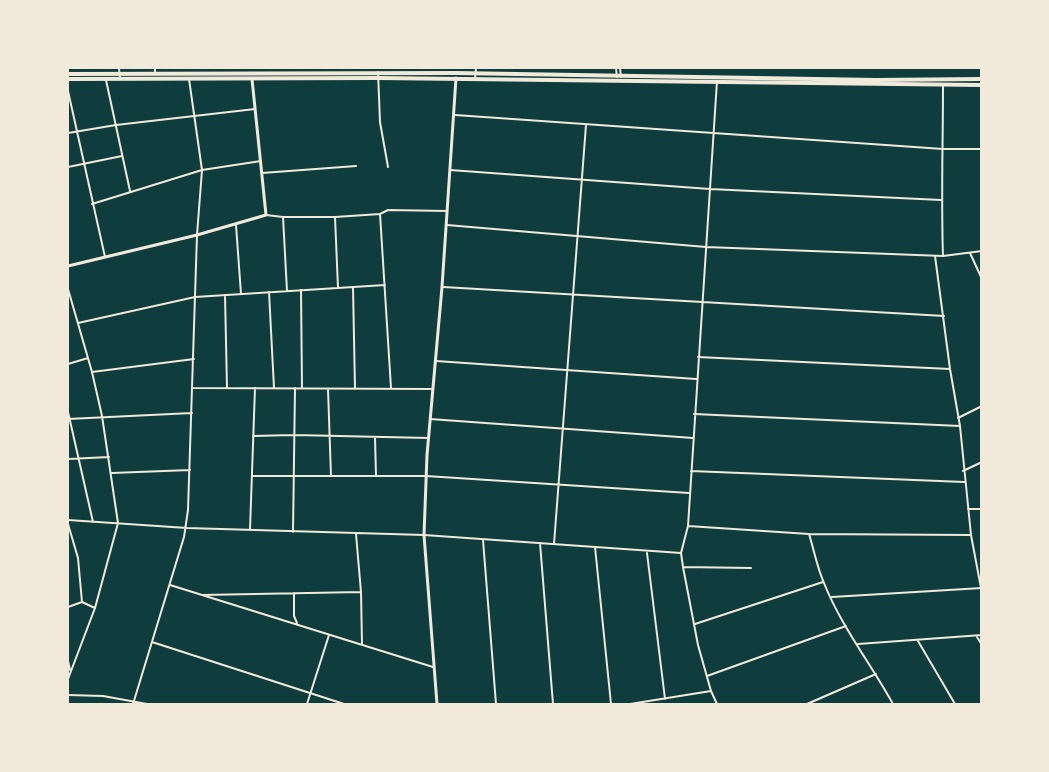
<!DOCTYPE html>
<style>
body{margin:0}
#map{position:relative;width:1049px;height:772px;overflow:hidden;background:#0f3d3e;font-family:"DejaVu Sans",sans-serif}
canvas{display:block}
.frame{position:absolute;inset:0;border:69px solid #f1e9da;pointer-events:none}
</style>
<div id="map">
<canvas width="1049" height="772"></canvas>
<div class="frame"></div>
</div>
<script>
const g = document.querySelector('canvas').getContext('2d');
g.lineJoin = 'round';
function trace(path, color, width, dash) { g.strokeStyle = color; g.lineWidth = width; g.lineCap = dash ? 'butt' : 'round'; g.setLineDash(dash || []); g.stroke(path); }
trace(new Path2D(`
 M119 68 120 79
 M155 68V74
 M616 68 617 77
 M620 68 621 77
 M378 72 380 122 388 167
 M475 79 476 68
 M106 80 130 191
 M717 81 688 526 681 553 683 567 698 645 711 691 717 704
 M68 91 105 257
 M455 115 943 149H982
 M68 133 116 125 255 109
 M68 167 122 156
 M450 170 710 189 941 200
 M262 173 356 166
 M92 204 202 170 261 161
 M380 214 391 388
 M266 215 283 217H335L380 214 388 210 447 211
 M283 217 287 291
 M335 217 338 288
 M236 225 241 294
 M447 225 706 247 943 256 982 251
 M970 253 982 279
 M935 256 950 369 960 426 971 535 981 588
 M943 256C941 199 943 142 943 85
 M353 287 355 389
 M443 287 944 316
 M68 289 92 372 102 416 118 523 95 608 68 679
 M301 290 302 388
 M269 292 274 388
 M225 295 227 388
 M78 323 195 297 385 285
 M698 357 950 369
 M436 361 696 379
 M68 364 88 358
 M92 372 194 359
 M193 388 433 389
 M328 389 331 476
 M68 412 93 522
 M694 414 960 426
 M958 418 982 406
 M68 419 192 413
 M430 419 693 438
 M253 436 294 435 429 438
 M375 437 376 476
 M68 459 109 457
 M691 471 964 482
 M963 471 982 462
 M112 473 190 470
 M252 476H426L689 493
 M968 509H982
 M68 520 187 528 424 535 681 553
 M68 524 78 558 82 602
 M688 526 809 534 970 535
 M250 529 255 388
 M293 532 295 388
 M356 534 361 592 362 644
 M809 534C814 550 817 567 824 583 841 626 871 664 893 704
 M483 540 496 704
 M540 543 553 704
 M554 544 586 125
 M595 547 611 704
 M647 553 665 699
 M683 567 751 568
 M170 585 433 667
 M294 593V616L297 623
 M202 595 361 592
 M832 597 982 588
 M68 607 82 602 95 608
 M695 624 823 582
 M977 637 982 645
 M918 641 955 704
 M152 642 344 704
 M858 644 982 635
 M68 661 70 670
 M707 676 846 626
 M68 695 103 696 147 704
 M133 704 184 537 188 510 197 235 202 170 189 79
 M307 704 329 635
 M630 704 711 691
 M807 704 876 674`), '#f1e9da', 2);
trace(new Path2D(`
 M68 266 197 235 266 215 252 79
 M437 704 424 535 427 455 442 287 456 78`), '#f1e9da', 3);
trace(new Path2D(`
 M68 74 456 73 876 80 982 79
 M68 79 378 78 982 85`), '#f1e9da', 4);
</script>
